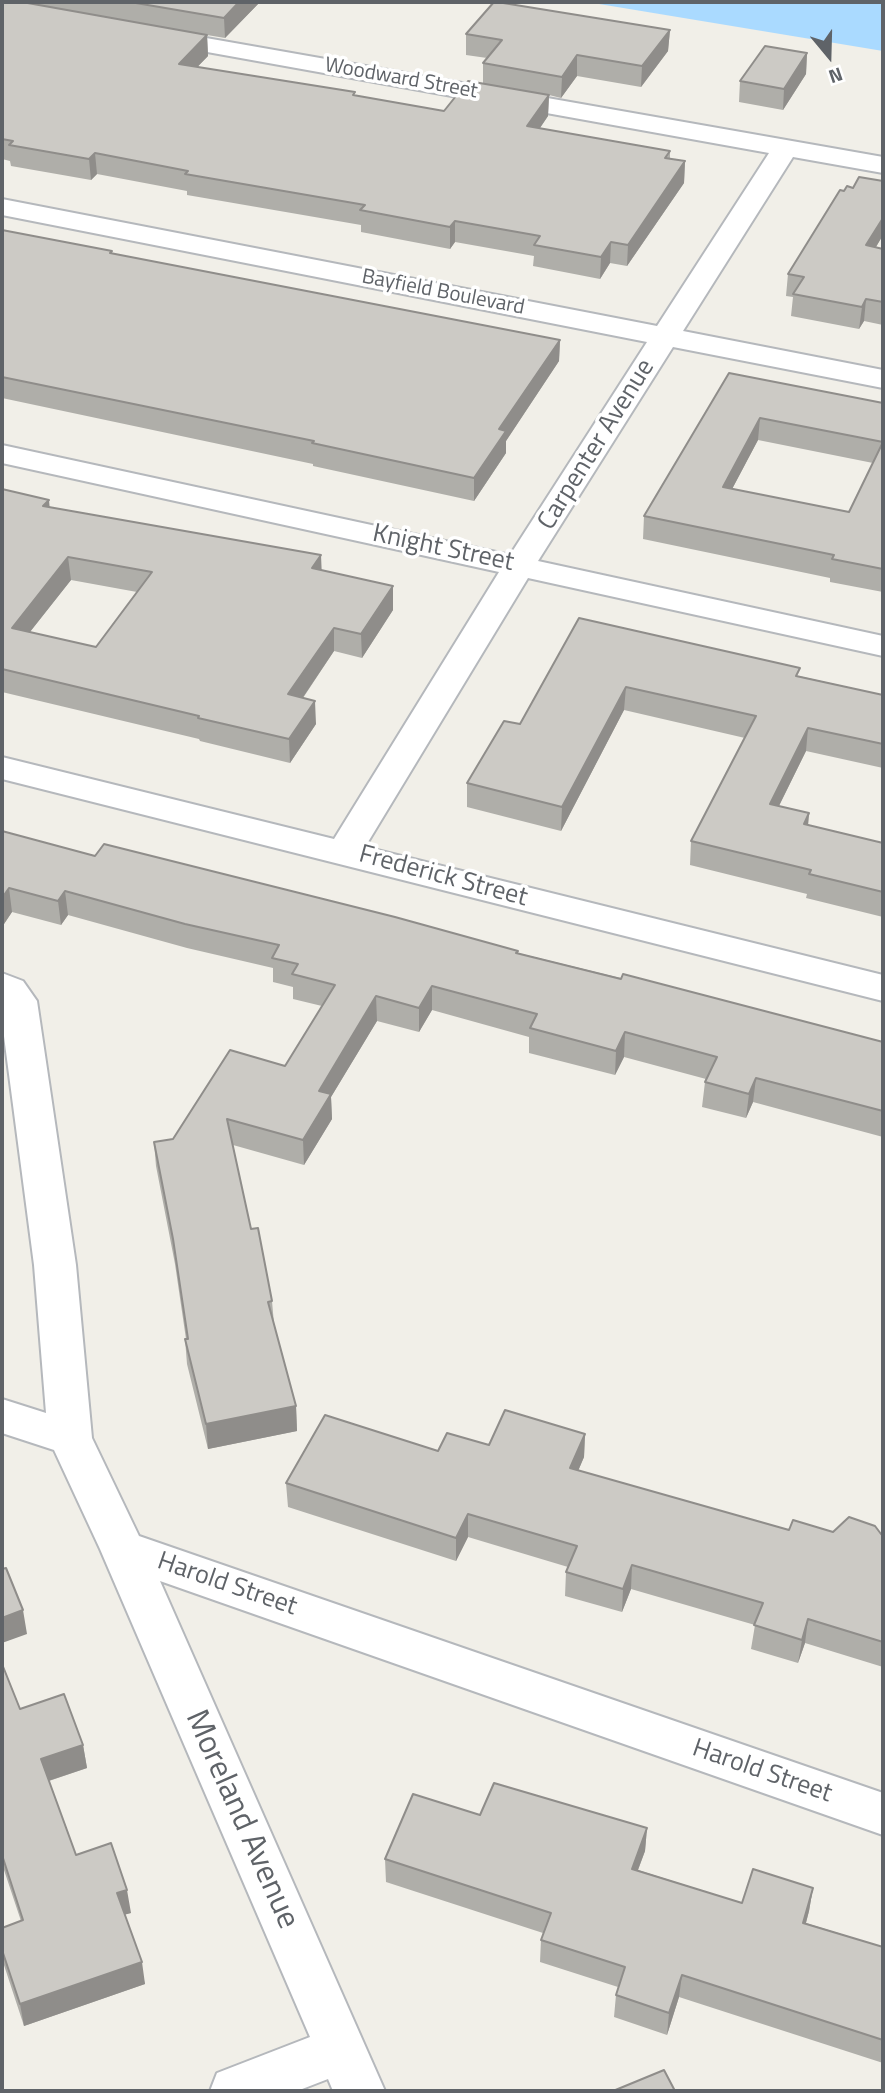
<!DOCTYPE html>
<style>
body{margin:0}
#map{position:relative;width:885px;height:2093px;overflow:hidden;background:#f1efe8;font-family:"Titillium Web",sans-serif}
canvas{display:block}
.frame{position:absolute;inset:0;border:4px solid #5f6368;pointer-events:none}
.north{position:absolute;left:794px;top:21px;width:70px;height:70px;-webkit-text-stroke:5px #fff;paint-order:stroke;rotate:161deg;font-size:19px;font-weight:700;line-height:28px;text-align:center;color:#5f6368}
.north::after{content:'';display:block;margin:auto;width:24px;height:32px;background:#5f6368;clip-path:polygon(50% 0,100% 100%,50% 72%,0 100%)}
</style>
<div id="map">
<canvas width="885" height="2093"></canvas>
<div class="frame"></div>
<div class="north">N</div>
</div>
<script>
const g = document.querySelector('canvas').getContext('2d');
g.lineJoin = 'round';
function paint(path, color) { g.fillStyle = color; g.fill(path, 'evenodd'); }
function trace(path, color, width, dash) { g.strokeStyle = color; g.lineWidth = width; g.lineCap = dash ? 'butt' : 'round'; g.setLineDash(dash || []); g.stroke(path); }
function write(font, color, halo, rows, align = 'center') {
  g.font = font + ' "Titillium Web",sans-serif'; g.lineWidth = 7; g.setLineDash([]); g.textBaseline = 'middle'; g.strokeStyle = halo; g.fillStyle = color; for (const [text, x, y, turn = 0] of rows) {
    g.save(); g.translate(x, y); g.rotate((+turn || 0) * Math.PI / 180); g.textAlign = isNaN(turn) ? turn : align; if (halo) g.strokeText(text, 0, 0); g.fillText(text, 0, 0); g.restore();
  }
}
paint(new Path2D(`
 M587 2H883V51Z`), '#aadaff');
const minor = new Path2D(`
 M155 29 883 157V173L793 157 683 331 883 370V388L673 347 538 561 883 636V656L528 578 365 847 883 975V1001L2 779V757L334 839 499 572 2 463V445L510 555 647 342 2 215V199L657 326 769 153 146 41 143 36 146 31Z
 M2 973 23 981 37 1001 76 1265 92 1438 139 1536 883 1793V1835L160 1581 385 2091H333L328 2079 297 2091H210L217 2073 310 2037 100 1549 54 1450 2 1433V1399L46 1413 34 1265 2 1021Z`);
trace(minor, '#b5b8bc', 4);
paint(minor, '#fff');
paint(new Path2D(`
 M2 2H260L225 38 207 35 208 56 197 67 444 111 483 84V63L487 58 466 55V34L670 30 668 51 641 87 577 76 561 98 549 95 548 116 540 128 670 151V159L685 161 684 183 627 266 610 263 600 279 533 266 534 256 455 242 450 249 361 232V225L187 195V191L97 174 91 180 11 166 10 161 2 159Z
 M807 53 806 74 783 110 739 102 740 81Z
 M883 181V235L876 247 883 249V325L864 321 859 329 791 316 793 297 786 296 788 274 844 191 853 188Z
 M2 230 113 254 560 340 559 361 506 441V453L474 501 313 466V464L2 398Z
 M729 373 883 403V592L830 582V578L643 539 644 516ZM758 440 873 463 849 512 732 489Z
 M2 489 50 508 321 555V570L393 610 362 658 334 651 303 698 316 724 290 763 200 741 199 739 2 692ZM71 580 137 592 96 647 30 632Z
 M579 618 799 676 883 695V768L806 751 779 806 809 813 808 825 883 843V917L806 898 807 894 690 865 691 841 745 738 624 710 561 831 467 807V783L520 724Z
 M2 831 95 856 518 951V953L883 1042V1137L753 1102 746 1118 702 1107 705 1082 706 1079 624 1057 615 1075 529 1053V1037L432 1010 419 1032 377 1021 331 1097 332 1119 304 1165 233 1145 251 1229 272 1301 274 1324 296 1406 297 1431 208 1449 187 1364 185 1339H186L175 1264 156 1166 154 1142 173 1139 285 1066 322 1006 293 999V987L273 982V968L187 948 68 915 61 925 12 912 2 927Z
 M585 1434 584 1457 578 1471 789 1530 883 1535V1667L805 1643 798 1663 751 1649 755 1625 631 1589 622 1612 565 1596 566 1572 568 1567 468 1537 456 1561 288 1507 286 1483 438 1451Z
 M2 1664 20 1709 83 1745 87 1768 49 1781 76 1855 131 1913 125 1914 145 1984 24 2026 2 1959V1928L21 1921 4 1870 2 1871Z
 M480 1815 647 1828 645 1851 638 1870 742 1903 813 1888 809 1911 806 1923 883 1947V2063L679 1997 667 2035 614 2017 616 1995 618 1987 540 1962 541 1940 543 1933 386 1882 385 1859Z`), '#afaea9');
paint(new Path2D(`
 M239 2H260L225 38 224 18Z
 M670 30 668 51 641 87 642 66Z
 M207 35 208 56 180 85 179 64Z
 M807 53 806 74 783 110 784 89Z
 M577 55V76L561 98 562 77Z
 M549 95 548 116 527 147V126Z
 M95 153 97 174 91 180 89 159Z
 M685 161 684 183 627 266 628 245Z
 M883 218V235L864 267 866 245Z
 M455 221V242L450 249V227Z
 M611 242 610 263 600 279 601 257Z
 M866 299 864 321 859 329 862 307Z
 M560 340 559 361 506 441V453L474 501V478L499 429Z
 M760 418 758 440 721 510 723 487Z
 M49 500 51 523 43 506Z
 M321 555 322 578 312 568Z
 M68 557 71 580 14 652 12 628Z
 M393 586V610L362 658 361 634Z
 M334 628V651L289 718 288 694Z
 M626 687 624 710 561 831 562 807Z
 M315 701 316 724 290 763 289 739Z
 M808 728 806 751 768 828 770 804Z
 M809 813 807 837 804 824Z
 M9 888 12 912 2 927V898Z
 M65 891 68 915 61 925 58 901Z
 M432 986V1010L419 1032V1008Z
 M376 996 377 1021 331 1097 332 1119 304 1165 303 1140 319 1091Z
 M625 1032 624 1057 615 1075 616 1051Z
 M756 1078 753 1102 746 1118 749 1094Z
 M296 1406 297 1431 208 1449 206 1424Z
 M585 1434 584 1457 569 1492 570 1468Z
 M468 1514V1537L456 1561V1538Z
 M632 1565 631 1589 622 1612 623 1589Z
 M23 1610 27 1634 2 1643V1618Z
 M808 1619 805 1643 798 1663 802 1640Z
 M83 1745 87 1768 45 1782 41 1759Z
 M647 1828 645 1851 630 1891 632 1869Z
 M813 1888 809 1911 800 1945 803 1923Z
 M127 1890 131 1913 120 1916 117 1893Z
 M142 1962 145 1984 24 2026 20 2004Z
 M682 1975 679 1997 667 2035 669 2013Z`), '#8f8d8a');
const building = new Path2D(`
 M2 2H22L207 35 179 64 355 92 353 95 444 111 468 81 549 95 527 126 670 151 665 158 685 161 628 245 611 242 601 257 534 245 540 236 455 221 450 227 360 210 365 205 185 174 188 171 95 153 89 159 9 145 13 141 2 139Z
 M130 2H239L224 18Z
 M494 2H497L670 30 642 66 577 55 562 77 483 63 502 40 466 34Z
 M765 46 807 53 784 89 740 81Z
 M859 177 883 181V218L866 245 883 249V302L866 299 862 307 793 294 804 277 788 274 840 190 844 191 847 186 853 188Z
 M2 230 112 251 110 253 560 340 499 429 506 431 474 478 312 443 314 441 2 377Z
 M729 373 883 403V442L760 418 723 487 849 512 883 442V569L832 559 834 555 644 516Z
 M2 489 49 500 43 506 321 555 312 568 393 586 361 634 334 628 288 694 315 701 289 739 198 718 199 716 2 669ZM68 557 152 572 96 647 12 628Z
 M579 618 800 668 796 676 883 695V744L808 728 770 804 809 813 804 824 883 843V892L809 874 811 870 691 841 756 716 626 687 562 807 467 783 504 721 520 724Z
 M2 831 95 856 104 844 395 917 518 951 516 953 621 979 623 974 883 1042V1111L756 1078 749 1094 705 1082 717 1057 625 1032 616 1051 530 1028 537 1014 432 986 419 1008 376 996 319 1091 331 1094 303 1140 227 1119 251 1229 258 1228 272 1301 268 1302 296 1406 206 1424 185 1339H188L173 1239 154 1142 173 1139 230 1050 285 1066 335 985 292 974 298 964 272 958 279 945 185 924 65 891 58 901 9 888 2 898Z
 M505 1410 585 1434 570 1468 789 1530 793 1520 833 1532 849 1517 875 1526 881 1534 883 1535V1642L808 1619 802 1640 754 1625 763 1603 632 1565 623 1589 566 1572 577 1546 468 1514 456 1538 286 1483 325 1415 438 1451 447 1433 489 1445Z
 M6 1568 23 1610 2 1618V1569Z
 M2 1664 20 1709 64 1694 83 1745 41 1759 76 1855 111 1843 127 1890 117 1893 142 1962 20 2004 2 1950V1928L23 1920 2 1855Z
 M494 1783 647 1828 632 1869 742 1903 753 1869 813 1888 803 1923 883 1947V2040L682 1975 669 2013 616 1995 625 1967 541 1940 551 1913 385 1859 413 1794 480 1815Z
 M664 2070 675 2091H613Z`);
paint(building, '#cccac5');
trace(building, '#8f8d8a', 2);
write('21px', '#5f6368', '#fff', [
 ["Woodward Street",401,79,10],
 ["Bayfield Boulevard",443,293,11]
]);
write('26px', '#5f6368', '#fff', [
 ["Carpenter Avenue",597,445,-58],
 ["Knight Street",443,549,12],
 ["Frederick Street",443,877,15],
 ["Harold Street",227,1585,19],
 ["Harold Street",762,1772,19]
]);
write('32px', '#5f6368', '#fff', [
 ["Moreland Avenue",241,1820,66]
]);
</script>
